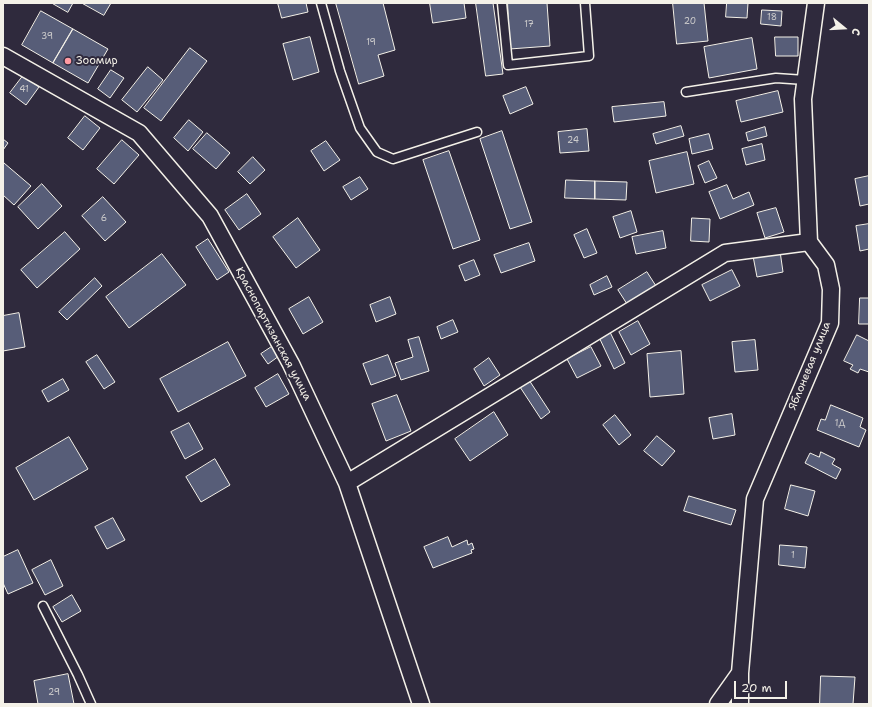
<!DOCTYPE html>
<meta charset="utf-8">
<style>
body{margin:0}
#map{position:relative;width:872px;height:707px;overflow:hidden;background:#2f2a3d;font-family:"Shantell Sans",sans-serif}
canvas{display:block}
.frame{position:absolute;inset:0;border:4px solid #f4f1e8;pointer-events:none}
.north{position:absolute;left:824px;top:8px;width:40px;height:40px;-webkit-text-stroke:3px #2f2a3d;paint-order:stroke;rotate:108deg;font-size:11px;font-weight:700;line-height:16px;text-align:center;color:#f4f1e8}
.north::after{content:'';display:block;margin:auto;width:14px;height:18px;background:#f4f1e8;clip-path:polygon(50% 0,100% 100%,50% 72%,0 100%)}
.scale{position:absolute;left:734px;top:681px;width:53px;height:18px;box-sizing:border-box;border:2px solid #f4f1e8;border-top:0;padding-left:5px;font-size:12px;line-height:14px;white-space:nowrap;color:#f4f1e8;-webkit-text-stroke:3px #2f2a3d;paint-order:stroke}
</style>
<div id="map">
<canvas width="872" height="707"></canvas>
<div class="frame"></div>
<div class="north">С</div>
<div class="scale">20 m</div>
</div>
<script>
const g = document.querySelector('canvas').getContext('2d');
g.lineJoin = 'round';
function paint(path, color) { g.fillStyle = color; g.fill(path, 'evenodd'); }
function trace(path, color, width, dash) { g.strokeStyle = color; g.lineWidth = width; g.lineCap = dash ? 'butt' : 'round'; g.setLineDash(dash || []); g.stroke(path); }
function write(font, color, halo, rows, align = 'center') {
  g.font = font + ' "Shantell Sans",sans-serif'; g.lineWidth = 4; g.setLineDash([]); g.textBaseline = 'middle'; g.strokeStyle = halo; g.fillStyle = color; for (const [text, x, y, turn = 0] of rows) {
    g.save(); g.translate(x, y); g.rotate((+turn || 0) * Math.PI / 180); g.textAlign = isNaN(turn) ? turn : align; if (halo) g.strokeText(text, 0, 0); g.fillText(text, 0, 0); g.restore();
  }
}
const building = new Path2D(`
 M52 3H73L68 12Z
 M82 3H111L104 15Z
 M278 3H306L308 12 282 18Z
 M336 3H383L395 50 378 55 384 76 359 84Z
 M430 3H464L466 18 433 23Z
 M476 3H493L503 74 486 76Z
 M508 3H547L550 46 510 49Z
 M673 3H704L708 41 677 44Z
 M727 3H748L747 18 726 17Z
 M762 10 782 11 781 26 761 24Z
 M41 11 73 29 53 63 22 45Z
 M73 29 108 49 88 83 53 63Z
 M310 37 319 72 293 80 283 44Z
 M775 37H798V56H776Z
 M752 38 757 69 709 78 704 47Z
 M190 48 207 61 161 121 144 108Z
 M148 67 163 80 137 112 122 100Z
 M111 70 124 78 110 98 98 89Z
 M23 76 39 87 26 105 10 93Z
 M526 87 533 104 510 114 503 96Z
 M778 91 783 112 741 122 736 101Z
 M664 102 666 116 614 122 612 107Z
 M85 116 100 128 83 150 68 138Z
 M189 120 203 132 188 151 174 138Z
 M681 126 684 136 656 144 653 134Z
 M765 127 767 136 748 141 746 133Z
 M587 129 589 151 560 153 558 132Z
 M502 131 532 222 510 229 480 139Z
 M207 133 230 153 216 169 193 149Z
 M709 134 713 149 692 154 689 139Z
 M3 139 8 143 3 150Z
 M122 140 139 155 114 184 97 169Z
 M326 141 340 160 324 171 311 151Z
 M762 144 765 160 746 165 742 149Z
 M449 151 480 240 453 249 423 160Z
 M687 152 694 184 656 193 649 161Z
 M253 157 265 170 250 184 238 172Z
 M709 161 717 178 705 183 698 166Z
 M4 163 31 186 14 205 3 195V165Z
 M869 176V204L860 206 855 179Z
 M360 177 368 189 351 200 343 187Z
 M566 180 595 181V199L565 198Z
 M595 181 627 182 626 200 595 199Z
 M42 184 62 206 38 229 18 207Z
 M727 185 733 199 749 192 754 205 720 219 709 192Z
 M247 194 261 214 239 230 225 210Z
 M103 197 126 222 105 241 82 216Z
 M776 208 784 232 765 238 757 213Z
 M631 211 637 232 620 238 613 217Z
 M298 218 320 250 296 268 273 237Z
 M692 218 710 219 709 242 691 241Z
 M869 224V249L860 251 856 226Z
 M587 229 597 253 584 258 574 235Z
 M663 231 666 248 636 254 632 237Z
 M65 232 80 249 37 288 21 270Z
 M208 239 229 272 217 280 196 247Z
 M529 243 535 261 501 273 494 255Z
 M780 251 783 272 757 277 753 256Z
 M162 254 186 285 129 328 106 297Z
 M474 260 480 275 465 281 459 266Z
 M732 270 740 286 710 301 702 285Z
 M647 272 656 286 627 304 618 290Z
 M607 276 612 287 594 295 590 285Z
 M95 278 102 286 67 320 59 312Z
 M309 297 323 322 303 334 289 309Z
 M390 297 396 314 376 322 370 305Z
 M860 298H869V324H859Z
 M19 313 25 347 3 351V316Z
 M453 320 458 332 441 339 437 327Z
 M638 321 650 344 631 355 619 332Z
 M609 330 625 363 614 369 598 335Z
 M857 335 869 341V372L860 369 858 373 850 369 853 365 844 361Z
 M419 337 429 371 401 380 395 363 413 357 408 340Z
 M755 340 758 370 735 372 732 342Z
 M228 342 246 376 178 412 160 379Z
 M273 346 279 356 268 364 261 354Z
 M591 347 601 366 577 378 567 359Z
 M681 351 684 394 650 397 647 354Z
 M97 355 115 382 104 389 86 362Z
 M388 355 396 376 371 385 363 364Z
 M489 358 500 375 484 386 474 369Z
 M278 374 289 394 266 407 255 388Z
 M63 379 69 390 48 402 42 391Z
 M529 380 550 412 541 419 520 387Z
 M397 395 411 431 386 441 372 404Z
 M831 405 863 418 860 427 866 430 859 447 817 430 821 419 825 420Z
 M494 412 508 435 470 461 455 439Z
 M732 414 735 435 713 439 709 418Z
 M615 415 631 435 619 445 603 425Z
 M189 423 203 449 185 459 171 432Z
 M657 436 675 451 662 466 644 451Z
 M69 437 88 469 34 500 16 468Z
 M821 452 835 459 832 464 841 469 836 479 805 463 810 453 819 457Z
 M215 459 230 485 201 502 186 477Z
 M791 485 815 491 808 516 785 509Z
 M689 496 736 510 731 525 684 511Z
 M113 518 125 540 107 549 95 527Z
 M448 537 452 547 467 540 468 545 472 543 474 549 471 550 472 553 433 568 424 547Z
 M780 545 807 547 805 568 779 565Z
 M18 550 33 583 8 594 3 583V557Z
 M51 560 63 586 45 595 32 570Z
 M72 595 81 611 62 622 53 607Z
 M68 674 74 704H38L34 681Z
 M821 676 855 677 853 704H820Z`);
paint(building, '#575d78');
trace(building, '#f4f1e8', 1);
const service = new Path2D(`
 M321 3 340 71 360 128 377 152 393 159 477 132
 M502 3 508 65 589 56 585 3
 M686 92 776 78 805 80
 M43 606 78 675 91 704`);
const minor = new Path2D(`
 M3 56 139 133 210 216 291 364 347 483 421 704
 M347 483 725 253 809 242
 M718 704 740 673
 M740 704V673L755 499 830 323 831 289 826 265 809 242 803 99 816 3`);
trace(service, '#f4f1e8', 11);
trace(minor, '#f4f1e8', 19);
trace(service, '#2f2a3d', 8);
trace(minor, '#2f2a3d', 16);
for (const [x, y, r, color] of [
 [68,61,4,"#ff9aa2"]
]) { const dot = new Path2D(); dot.arc(x, y, r, 0, 2 * Math.PI); g.fillStyle = color; g.fill(dot); trace(dot, '#2f2a3d', 1.5); }
write('9px', '#cdcccc', null, [
 ["18",772,18],
 ["20",690,22],
 ["17",529,25],
 ["39",47,37],
 ["19",371,43],
 ["41",24,90],
 ["24",573,141],
 ["6",104,219],
 ["1Д",840,424],
 ["1",793,556],
 ["29",54,693]
]);
write('11px', '#f4f1e8', '#2f2a3d', [
 ["Зоомир",76,61]
], 'left');
write('11px', '#f4f1e8', '#2f2a3d', [
 ["Краснопартизанская улица",273,334,62],
 ["Яблоневая улица",810,366,-68]
]);
</script>
